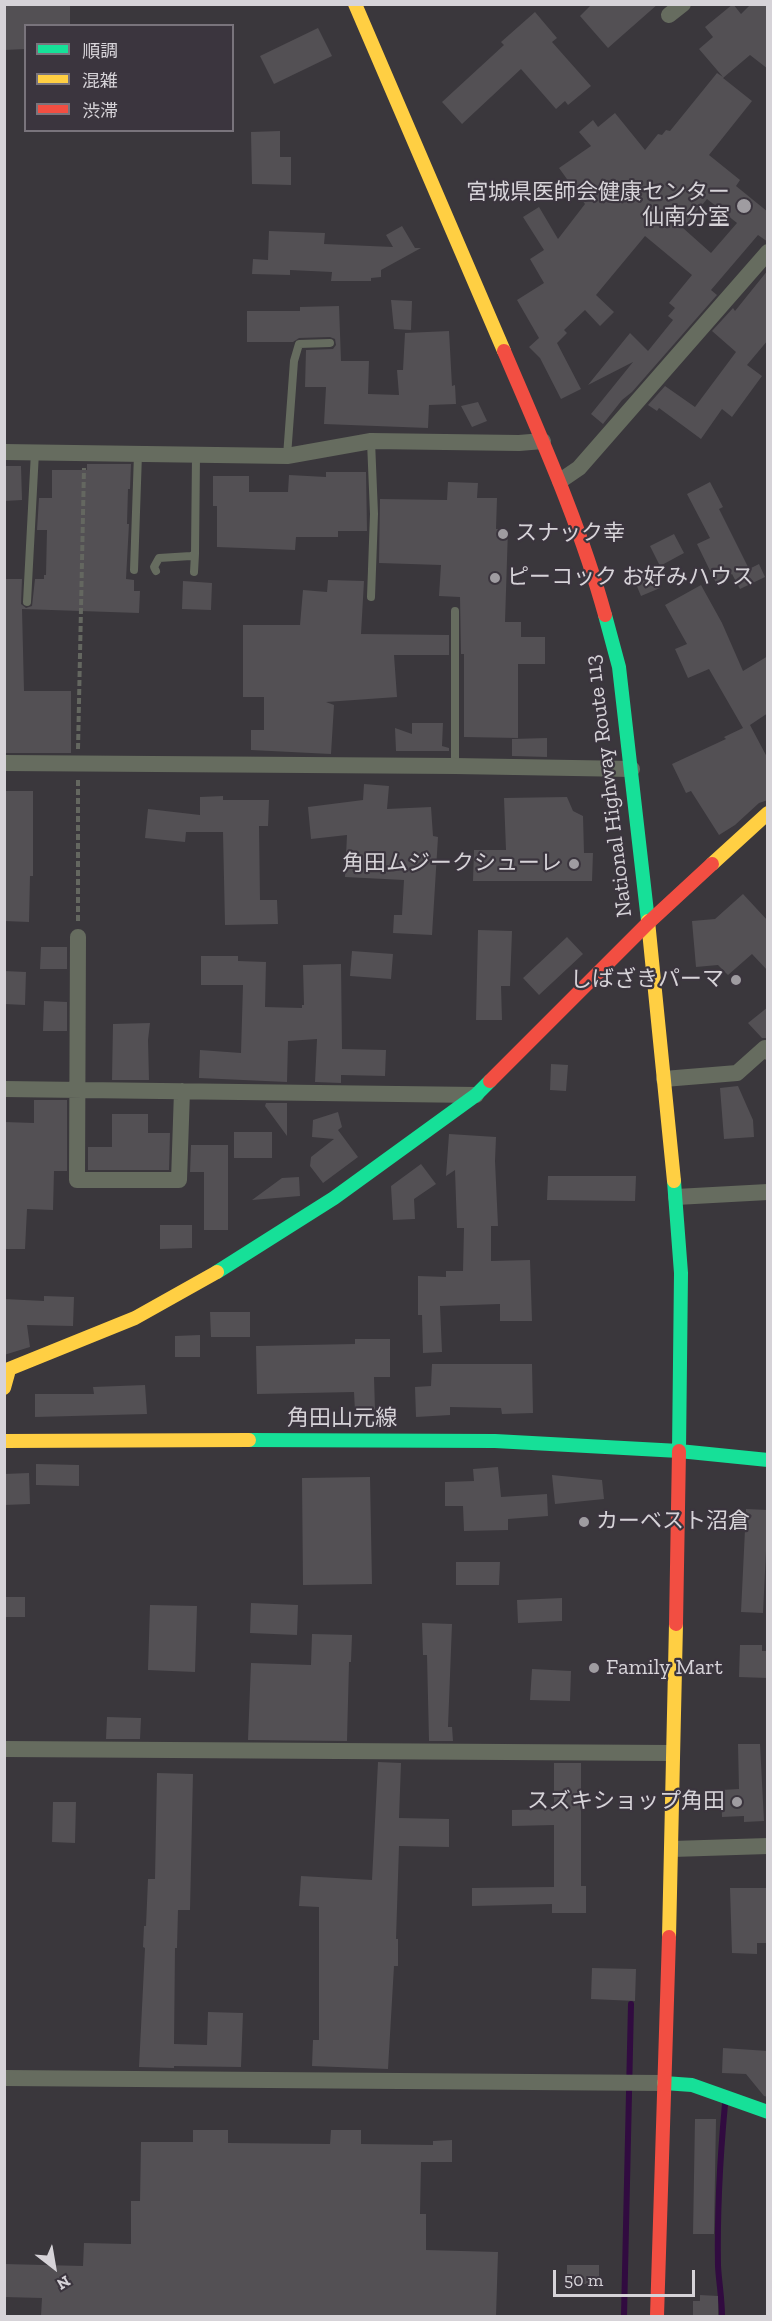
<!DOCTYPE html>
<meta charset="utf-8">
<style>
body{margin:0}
#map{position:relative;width:772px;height:2321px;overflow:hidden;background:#3a373c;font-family:"Zilla Slab","Noto Sans JP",serif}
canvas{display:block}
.frame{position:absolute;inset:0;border:6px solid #d6d3d8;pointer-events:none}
.legend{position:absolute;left:24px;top:24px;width:210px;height:108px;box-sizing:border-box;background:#3b353e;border:2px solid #79747c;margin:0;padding:8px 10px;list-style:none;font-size:18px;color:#d6d3d8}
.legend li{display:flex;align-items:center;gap:12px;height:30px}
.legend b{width:30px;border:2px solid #79747c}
.north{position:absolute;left:24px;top:2237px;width:60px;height:60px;-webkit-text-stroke:4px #3b353e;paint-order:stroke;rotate:149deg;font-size:16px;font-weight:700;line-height:24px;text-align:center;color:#d6d3d8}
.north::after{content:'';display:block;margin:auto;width:21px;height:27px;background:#d6d3d8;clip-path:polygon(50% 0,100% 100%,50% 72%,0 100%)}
.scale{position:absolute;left:553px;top:2270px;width:142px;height:27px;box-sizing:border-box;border:3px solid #d6d3d8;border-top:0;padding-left:8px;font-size:18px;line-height:21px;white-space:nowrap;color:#d6d3d8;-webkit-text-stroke:4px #3b353e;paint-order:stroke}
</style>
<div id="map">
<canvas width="772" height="2321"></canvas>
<div class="frame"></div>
<ul class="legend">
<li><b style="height:8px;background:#16e098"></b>順調</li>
<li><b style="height:8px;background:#ffcf43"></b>混雑</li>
<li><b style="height:8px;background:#f24e42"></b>渋滞</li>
</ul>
<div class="north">N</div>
<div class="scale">50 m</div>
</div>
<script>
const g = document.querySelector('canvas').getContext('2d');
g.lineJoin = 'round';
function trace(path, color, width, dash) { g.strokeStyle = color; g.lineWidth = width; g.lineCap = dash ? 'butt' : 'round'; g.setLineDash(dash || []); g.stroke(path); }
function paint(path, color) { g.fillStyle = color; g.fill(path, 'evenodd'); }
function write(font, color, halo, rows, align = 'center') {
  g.font = font + ' "Zilla Slab","Noto Sans JP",serif'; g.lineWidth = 4.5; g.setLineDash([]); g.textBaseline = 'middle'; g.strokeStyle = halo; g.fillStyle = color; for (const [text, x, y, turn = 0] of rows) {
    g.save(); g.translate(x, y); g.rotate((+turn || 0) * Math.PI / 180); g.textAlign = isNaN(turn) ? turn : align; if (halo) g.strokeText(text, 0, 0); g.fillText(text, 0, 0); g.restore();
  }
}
trace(new Path2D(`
 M624 2316 631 2004
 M722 2316C722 2299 719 2283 718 2266 717 2212 720 2158 725 2104`), '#310b40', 6);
paint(new Path2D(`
 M4 4H70V26H26V49L4 50Z
 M592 4H658L608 48 580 16Z
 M733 4 741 14 751 4H768V69L750 55 723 78 752 101 709 155 740 180 736 186 768 212V242L758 235 711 290 717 295 632 392 622 400 603 424 591 414 633 362 588 385 630 333 648 351 673 320 668 316 675 308 669 303 692 275 645 236 596 295 614 312 600 326 585 310 564 330 567 333 557 343 581 389 561 399 540 358 529 347 539 338 517 300 544 283 530 259 544 250 523 217 539 207 558 239 585 204 559 168 591 146 579 132 593 120 598 127 615 113 645 150 658 134 662 135 666 130 670 131 717 73 723 77 699 49 713 37 705 27ZM707 199 737 223 711 253 683 228Z
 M535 12 557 38 552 42 591 86 568 105 565 101 556 109 521 69 462 124 442 102 504 45 501 42Z
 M318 28 332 56 274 84 260 56Z
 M280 131V157H291V185L252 184 251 132Z
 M402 226 415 248H421L381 270V277L371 278V281H331L332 272 290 270V275L252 274 253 259 268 260 269 231 325 233 324 244 393 247 386 235Z
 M768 270V340L747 365 762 376 732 417 722 409 701 439 659 408 657 411 648 405 665 386 695 407 736 352 712 331 733 308 735 311Z
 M391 300 412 301 411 330 394 329Z
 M339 306 341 361H369L368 394 399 395 397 370H403L405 333 449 331 452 386 455 385 456 404 429 405 428 428 324 424 326 387H305L306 350 333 349 336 345 335 339 330 337 299 338 293 342H247V311H300V307Z
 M478 402 487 421 472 427 461 406Z
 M87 464H131L130 489H128L127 524H129L126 579 134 580V591H140L139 613 22 609 24 691H71V753H4V579H22L21 604 26 608 32 606 35 579H44V575H46L47 530H37L39 498H52V470H87Z
 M4 466H21L22 500 4 501Z
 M326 472H366L367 531H338V537H296L295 550 217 547V506H213V476H249V492H288L289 475 326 477Z
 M448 482 478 483 477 498H497L496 529H508L505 622H521V637H545V664H518V738L464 737V654H461L460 597 439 596 441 565 379 563 380 499 447 500Z
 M710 482 723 507 719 509 749 569 759 564 765 577 740 589 732 574 716 583 697 544 710 538 687 494Z
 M674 534 684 553 660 566 650 546Z
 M653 569 660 588 641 596 633 577Z
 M328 580 364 581 361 634 449 635V655H394L397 697 326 702 334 705 331 754 251 750V730H264V697H243V625H300L303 590 327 592Z
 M183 581 212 583 211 610 182 609Z
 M701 585 722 623 743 671 768 656V713L750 725 768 759V800L759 803 735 825 719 835 691 791 686 793 672 764 726 739 724 737 743 728 709 669 688 678 675 649 687 644 665 605Z
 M412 723H443L442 746 449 748V751H396L395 728 412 734Z
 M547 738V757L512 756V739Z
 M364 784 389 786 387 809 431 807 433 836 438 837 432 935 393 933 394 915H402L404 880 345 877 347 835 311 839 308 807 363 800Z
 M4 791H33V876H30L29 922 4 921Z
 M223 796V800H269L268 826H259L260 900H277L278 924 225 925 223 832H186L185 842 145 838 148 809 200 815V797Z
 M567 797 573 811 583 816 584 853H593L592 881H473L474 850H506L504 798Z
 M743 894 768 921V971L752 954 728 975 718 965 696 967 692 921 715 919Z
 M478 930 512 931 510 986H501L502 1020H476Z
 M567 937 583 954 539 995 523 978Z
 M41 947H67V969H40Z
 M352 951 393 954 391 979 350 976Z
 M201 956H238V961L266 962 265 1007 302 1008V1005H304L303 965 341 964 342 1049 386 1050 385 1076 341 1075V1083L315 1082 317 1039 288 1041 287 1082 199 1078 200 1050 241 1053 243 985H201Z
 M4 971 26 972 25 1005 4 1004Z
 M44 1001 67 1002V1031H43Z
 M768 1007V1038H762L748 1023Z
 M150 1023 148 1040 149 1080H112L113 1024Z
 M551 1064 568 1065 566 1091 550 1090Z
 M738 1086 753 1120 754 1137 724 1139 720 1088Z
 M34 1100H67V1171H54L53 1210 27 1209 25 1249H4V1122L34 1123Z
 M266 1103H287V1136L265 1106Z
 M338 1112 342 1127 338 1130 358 1157 323 1183 310 1166 311 1157 334 1139 312 1137 313 1120Z
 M112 1114H148V1133H170L169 1170H88V1147H112Z
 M234 1132H272V1158H234Z
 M449 1134 496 1137 495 1161 498 1226H491V1261L530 1260 532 1321H500V1304L440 1306 442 1352 423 1353 422 1315H418V1276L446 1277V1271H463L464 1228H457L455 1170 446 1176Z
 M191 1145H228V1230H204V1172H190Z
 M421 1164 436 1184 414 1199 415 1219 393 1220 391 1186Z
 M548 1176H636L635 1201 547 1200Z
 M299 1177 300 1196 252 1200 282 1178Z
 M160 1225H192V1248L160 1249Z
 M44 1296 74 1297 73 1326 27 1325 30 1347 4 1355V1299L44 1301Z
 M210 1312H250V1337H211Z
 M200 1335V1357H175V1336Z
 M355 1339H390V1377H374L375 1410 355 1411 354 1392 257 1394 256 1346 355 1344Z
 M432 1364H532L533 1413 502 1414 501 1408 450 1407V1415L416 1417 415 1387 431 1386Z
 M145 1385 147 1414 35 1417V1394H94L93 1387Z
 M36 1464 79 1465V1486L36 1485Z
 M498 1467 501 1497 547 1494 548 1516 508 1519V1530L464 1531 463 1506H445V1482L474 1481 473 1469Z
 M29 1473 30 1504 4 1505V1474Z
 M552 1475 602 1480 604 1499 555 1504Z
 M370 1477 372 1584 303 1585 302 1478Z
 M746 1509 768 1510 763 1613 741 1612Z
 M456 1562H500L499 1585H456Z
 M4 1597H25V1617H4Z
 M562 1598V1621L518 1623 517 1600Z
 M251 1603 298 1605 297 1635 250 1633Z
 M150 1605 197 1606 195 1672 148 1670Z
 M422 1623 452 1624 448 1727H452L453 1741H429L427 1655H423Z
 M312 1634 352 1635 351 1662H349L347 1741 248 1740 251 1663 311 1665Z
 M740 1645H762V1651H768V1678L739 1677Z
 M532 1669 571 1671 570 1701 530 1700Z
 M107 1717 141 1718 140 1739H106Z
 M738 1744H760L764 1821 744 1822V1816L722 1817 721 1790 739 1789Z
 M378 1762 401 1763 399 1818 449 1819V1847L399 1846 396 1939H398V1966H394L388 2069 312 2066 313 2040H319V1907L299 1906 301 1876 372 1880Z
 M554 1763H581V1886H586V1913H552V1904L472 1906V1888L554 1887V1825L512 1826V1810L554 1809Z
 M157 1773 193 1774 190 1910H178L177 1948H175L174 2044 207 2045 208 2012 243 2013 241 2067 174 2066V2068L139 2067 145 1948 143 1947 144 1926H146L148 1879H155Z
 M53 1802H76L75 1843 52 1842Z
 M730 1888H767L768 1943H757V1954L732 1953Z
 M592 1968 636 1969 635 2001 591 1999Z
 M723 2048 768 2051V2097L764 2096 746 2074 722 2073Z
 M695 2119H716L714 2234H693Z
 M193 2130H228V2143L330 2144 331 2130H361V2144L433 2145V2141L452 2140V2162H421L420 2214H426V2250L498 2252 496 2316H41L42 2298 4 2297V2264L83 2266 84 2243 131 2244V2201H140L141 2142H193Z
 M567 2265H599V2284H567Z
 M700 2295 718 2296V2316H693V2301H700Z`), '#535054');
trace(new Path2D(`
 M78 749 84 468
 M78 780V923`), '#646760', 4, [6, 3]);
trace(new Path2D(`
 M371 441 374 514 371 597
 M287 456 294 361 299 344 330 343
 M134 570 138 454
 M156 571 154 567 159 558 191 556 195 554 196 455
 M194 572 195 554
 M27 602 35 452
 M455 766V611`), '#666c5f', 8);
trace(new Path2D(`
 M669 15 683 4
 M4 452 287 456 371 441 519 443 543 441
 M560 481 579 468 768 252
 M4 763 455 766 632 769
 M78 937 77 1180H179L182 1091
 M664 1079 737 1073 765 1048 768 1052
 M4 1089 476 1095
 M676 1197 768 1192
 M4 1749 672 1753
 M672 1849 768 1846
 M4 2078 664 2083`), '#666c5f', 16);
trace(new Path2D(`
 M605 615 619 667 648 921
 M674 1181 681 1273 679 1451 768 1460
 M217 1272 334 1198 476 1095 490 1081
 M249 1440 495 1441 679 1451
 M664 2083 692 2085 768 2112`), '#16e098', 14);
trace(new Path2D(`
 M355 4 504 351
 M712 864 768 813
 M648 921 674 1181
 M4 1371 135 1318 217 1272
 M4 1388 9 1370
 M4 1441 249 1440
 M669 1937 676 1624`), '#ffcf43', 14);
trace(new Path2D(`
 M504 351C541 438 580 524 605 615
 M490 1081 647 924 712 864
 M676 1624 679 1451
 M657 2316 669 1937`), '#f24e42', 14);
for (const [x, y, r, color] of [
 [744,206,8,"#9f9ca1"],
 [503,534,6,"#9f9ca1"],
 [495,578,6,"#9f9ca1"],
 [574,864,6,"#9f9ca1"],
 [736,980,6,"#9f9ca1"],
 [584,1522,6,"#9f9ca1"],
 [594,1668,6,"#9f9ca1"],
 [737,1802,6,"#9f9ca1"]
]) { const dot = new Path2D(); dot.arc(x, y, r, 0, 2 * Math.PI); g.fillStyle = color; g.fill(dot); trace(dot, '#3b353e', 2); }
write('22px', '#d6d3d8', '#3b353e', [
 ["宮城県医師会健康センター",730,193],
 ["仙南分室",730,218],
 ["スナック幸",515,534,"left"],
 ["ピーコック お好みハウス",507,578,"left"],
 ["角田ムジークシューレ",562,864],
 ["しばざきパーマ",724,980],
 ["カーベスト沼倉",596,1522,"left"],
 ["Family Mart",606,1668,"left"],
 ["スズキショップ角田",725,1802]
], 'right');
write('22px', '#d6d3d8', '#3b353e', [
 ["National Highway Route 113",609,786,-97],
 ["角田山元線",342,1419]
]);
</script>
